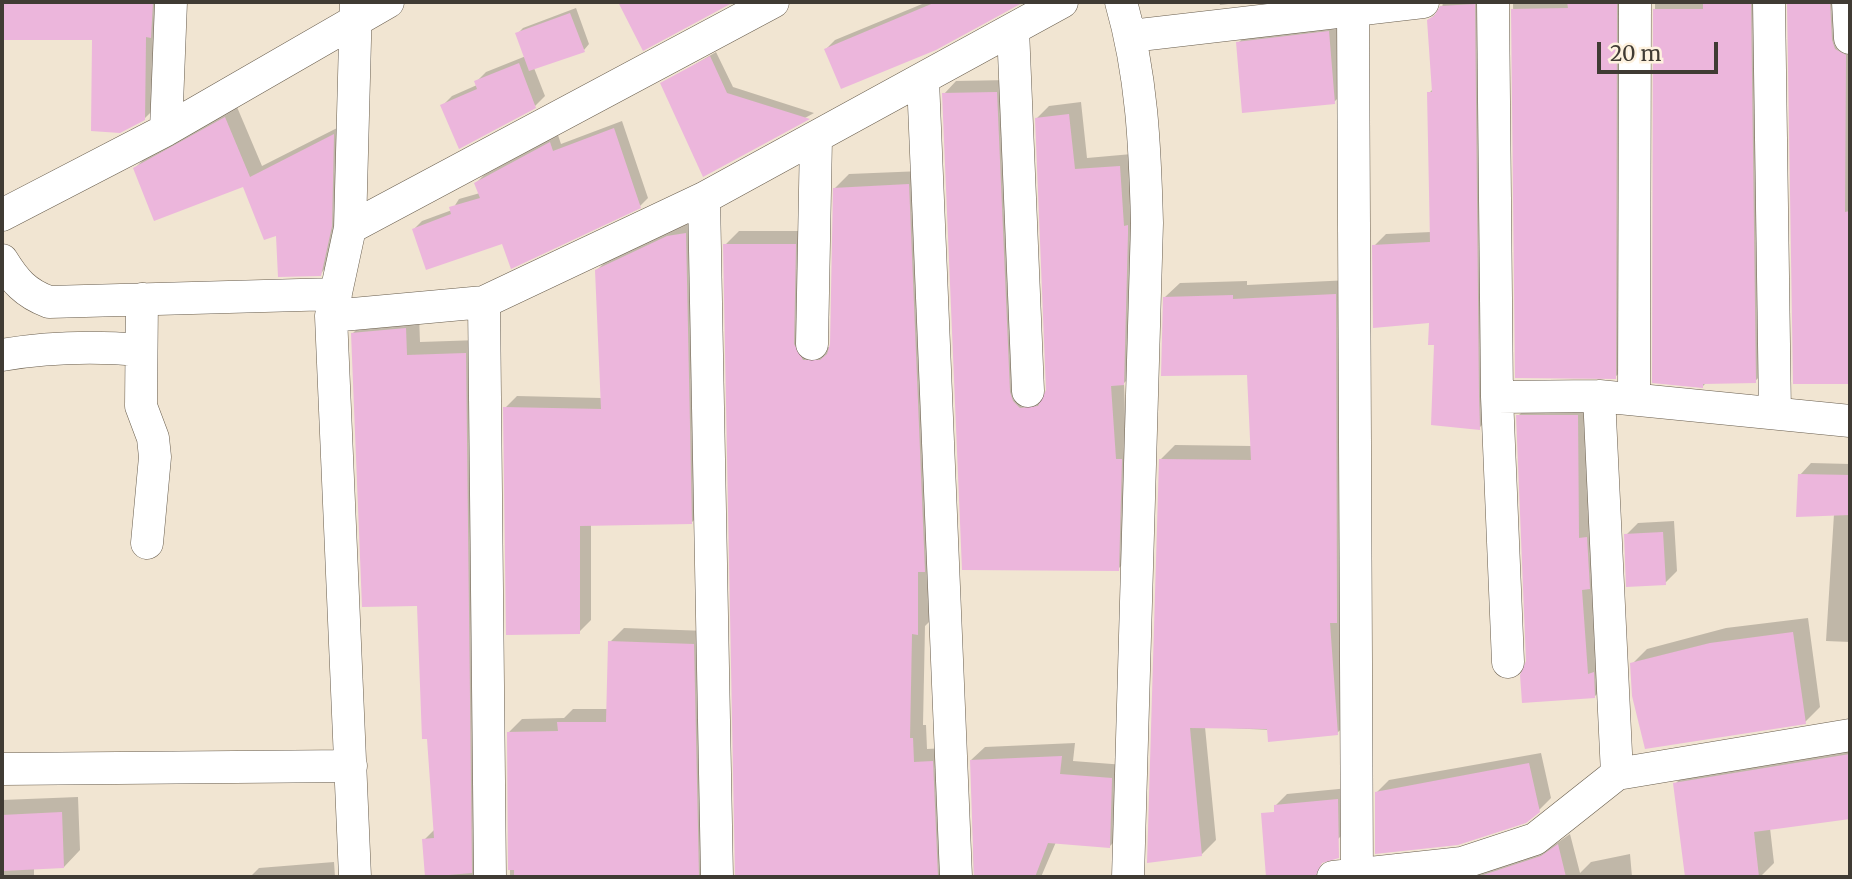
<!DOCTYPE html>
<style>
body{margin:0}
#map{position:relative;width:1852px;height:879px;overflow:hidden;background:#f1e5d2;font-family:Merriweather,serif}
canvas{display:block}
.frame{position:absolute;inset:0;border:4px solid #403b34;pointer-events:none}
.scale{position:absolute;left:1597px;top:42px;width:121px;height:32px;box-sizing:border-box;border:4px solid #403b34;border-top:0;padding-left:9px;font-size:21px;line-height:24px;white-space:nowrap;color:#403b34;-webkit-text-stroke:5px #fef2df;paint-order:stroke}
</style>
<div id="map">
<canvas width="1852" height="879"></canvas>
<div class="frame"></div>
<div class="scale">20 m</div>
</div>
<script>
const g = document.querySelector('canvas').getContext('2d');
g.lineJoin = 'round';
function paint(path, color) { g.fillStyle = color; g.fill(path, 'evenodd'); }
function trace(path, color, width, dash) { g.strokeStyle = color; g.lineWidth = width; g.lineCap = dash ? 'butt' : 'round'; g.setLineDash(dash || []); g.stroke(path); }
paint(new Path2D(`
 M2 2H163L156 107 144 119 94 38 2 34Z
 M619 2H731L644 48Z
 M927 2H1019L826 49 835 40Z
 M1219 2H1246L1220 5Z
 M1443 2H1486L1491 416 1479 428 1436 344 1431 321 1374 246 1386 234 1431 232 1429 93 1434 88 1429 20 1442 8Z
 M1513 2H1627V366L1615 377H1517Z
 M1655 2H1762L1767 370 1755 381 1707 382 1703 386 1654 381Z
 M1789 2H1842L1850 39V382H1795Z
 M576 8 589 44 584 50 534 68 545 96 535 106 443 105 452 96 477 85 476 82 486 72 526 56 517 34 523 28Z
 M1340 21 1346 90 1334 102 1238 43 1250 31Z
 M716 52 733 87 814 113 704 174 662 84Z
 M1009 80 1032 395H1047L1037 118 1049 106 1081 102 1087 158 1132 154 1136 371 1124 383 1130 557 1118 569 963 568 944 94 956 81Z
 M237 107 262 166 345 124 332 262 320 274 277 233 244 185 135 168 147 156Z
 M622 121 648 198 640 206 503 242 414 229 422 221 452 210 459 199 480 193 476 183 484 175 558 135 561 144Z
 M922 171 932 619 925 626 923 725H926L927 749 946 748 961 877H737L725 245 739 231H809L817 347H831L835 188 849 174Z
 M697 222 703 511 691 523 591 524V620L579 632 505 408 517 396 602 398 597 270 609 258 680 225Z
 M1350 280 1352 719 1337 733 1205 727 1216 840 1201 855 1160 460 1175 445 1252 446 1248 374 1165 297 1180 283 1247 281V285Z
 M419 315 420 342 479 340 496 877H427L424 840 435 829 419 604 353 333 367 319Z
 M1589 403 1606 685 1594 697 1528 662 1518 416 1530 404Z
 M1811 463 1850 464V642L1826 641 1834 514 1800 475Z
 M1674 521 1677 571 1665 583 1626 535 1638 523Z
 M1808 618 1820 707 1805 722 1632 664 1647 649 1726 628Z
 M624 628 707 631 721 877H510L509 732 522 719 564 718 573 709H608L610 642Z
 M1850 742V817L1770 828 1774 863 1760 877H1686L1675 784 1690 769Z
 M1075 743 1073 761 1125 765 1124 832 1110 846 1056 842 1041 877H974L971 760 985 747Z
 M1541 753 1551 798 1539 810 1377 792 1389 780Z
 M1349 788 1350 827 1338 839 1275 806 1287 794Z
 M78 797 80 850 64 867 34 868V877H2V800Z
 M1570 834 1580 873 1591 862 1630 854 1632 877H1425L1481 869 1554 845Z
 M334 862 335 877H250L259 868Z`), '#0003');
paint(new Path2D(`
 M2 2H153L151 38 146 37 145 120 120 133 91 131 92 40H2Z
 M618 2H734L643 51Z
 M936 2H1024L936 50 841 89 824 49Z
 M1567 2H1617L1616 379 1515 378 1511 9 1568 8Z
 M1703 2H1751L1756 383 1703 384V388L1652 383 1653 9H1703Z
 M1830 2 1832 40 1835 49 1846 55 1845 212 1850 211V384H1793L1787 3Z
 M1475 4 1479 397 1480 430 1431 425 1434 345H1428L1429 323 1373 328 1372 245 1430 242 1427 92H1432L1427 20 1434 16 1440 6Z
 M570 13 585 52 529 71 515 33Z
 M1329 31 1335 104 1242 113 1236 42Z
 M710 56 727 93 810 119 703 177 660 83Z
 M519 63 536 108 459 149 440 105 477 89 474 81Z
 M997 92 1010 392 1013 401 1020 408 1038 406 1046 390 1035 118 1069 114 1075 169 1120 166 1124 226 1128 225V233L1124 385 1111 386 1116 459H1122L1119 571 962 570 942 93Z
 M225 117 250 177 334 134 332 226 321 276 278 277 276 236 264 240 243 187 154 221 133 168Z
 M614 128 641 208 511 269 502 244 426 270 412 229 451 214 449 207 480 198 474 183 550 142 553 151Z
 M909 184 925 572H918V635L912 634 910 738H913L914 762 933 761 938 877H735L723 244H796L794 344 803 360H820L827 354 830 344 833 188Z
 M686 233 692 524 580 526V634L506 635 503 407 601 409 595 270 667 236Z
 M1336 294 1337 623H1330L1338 735 1268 742 1267 729 1190 728 1202 856 1147 863 1159 459 1251 460 1247 375 1161 376 1163 297 1233 295V299Z
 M406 328 407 355 466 353 472 873 425 877 422 839 434 838 427 739H422L417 606 362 607 351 333Z
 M1516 415H1578L1579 538 1587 537 1590 589 1582 590 1588 674 1594 672 1595 698 1522 703 1520 675 1526 661Z
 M1798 474 1850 475V515L1796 517Z
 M1663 532 1666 585 1626 587 1624 534Z
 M1793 632 1806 724 1645 749 1632 696 1630 663 1710 643Z
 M608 641 694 644 699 877H514V870H508L507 732 558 731 557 722H606Z
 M1850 754V819L1754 832 1759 877H1685L1673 783Z
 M1062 756 1060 774 1112 778 1110 848 1048 843 1035 877H974L970 760Z
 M1529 763 1540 812 1526 823 1458 845 1375 854V792Z
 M1338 799 1339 858 1322 863 1315 877H1266L1261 813 1274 812V805Z
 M62 812 64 868 2 871V815Z
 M1558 844 1566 877H1477L1541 856Z`), '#ecb6dc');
const street = new Path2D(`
 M1121 2C1142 75 1145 147 1147 223L1128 877
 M1493 2 1497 397 1508 662
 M1769 2 1775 413
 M1848 2 1850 38
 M1353 8 1357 877
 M1013 29 1028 391
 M1131 36 1423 2
 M923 80 956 877
 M166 130 171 2
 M704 198 717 877
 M2 215 166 130 388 2
 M350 228 773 2
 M2 260C15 281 25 293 49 302L336 294
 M142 299 141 406 153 438 155 457 147 543
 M484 302 490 877
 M331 316 484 302 704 198 1062 2
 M812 344 816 138
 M2 355C49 347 93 346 141 350
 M1599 396 1617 774
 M1497 397 1599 396 1850 421
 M1634 399 1635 2
 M2 769 351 766
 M355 877 331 316 350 228 356 2
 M1333 877 1462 863 1535 839 1617 774 1850 735`);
trace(street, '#675c4c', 33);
trace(street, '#fff', 32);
</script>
